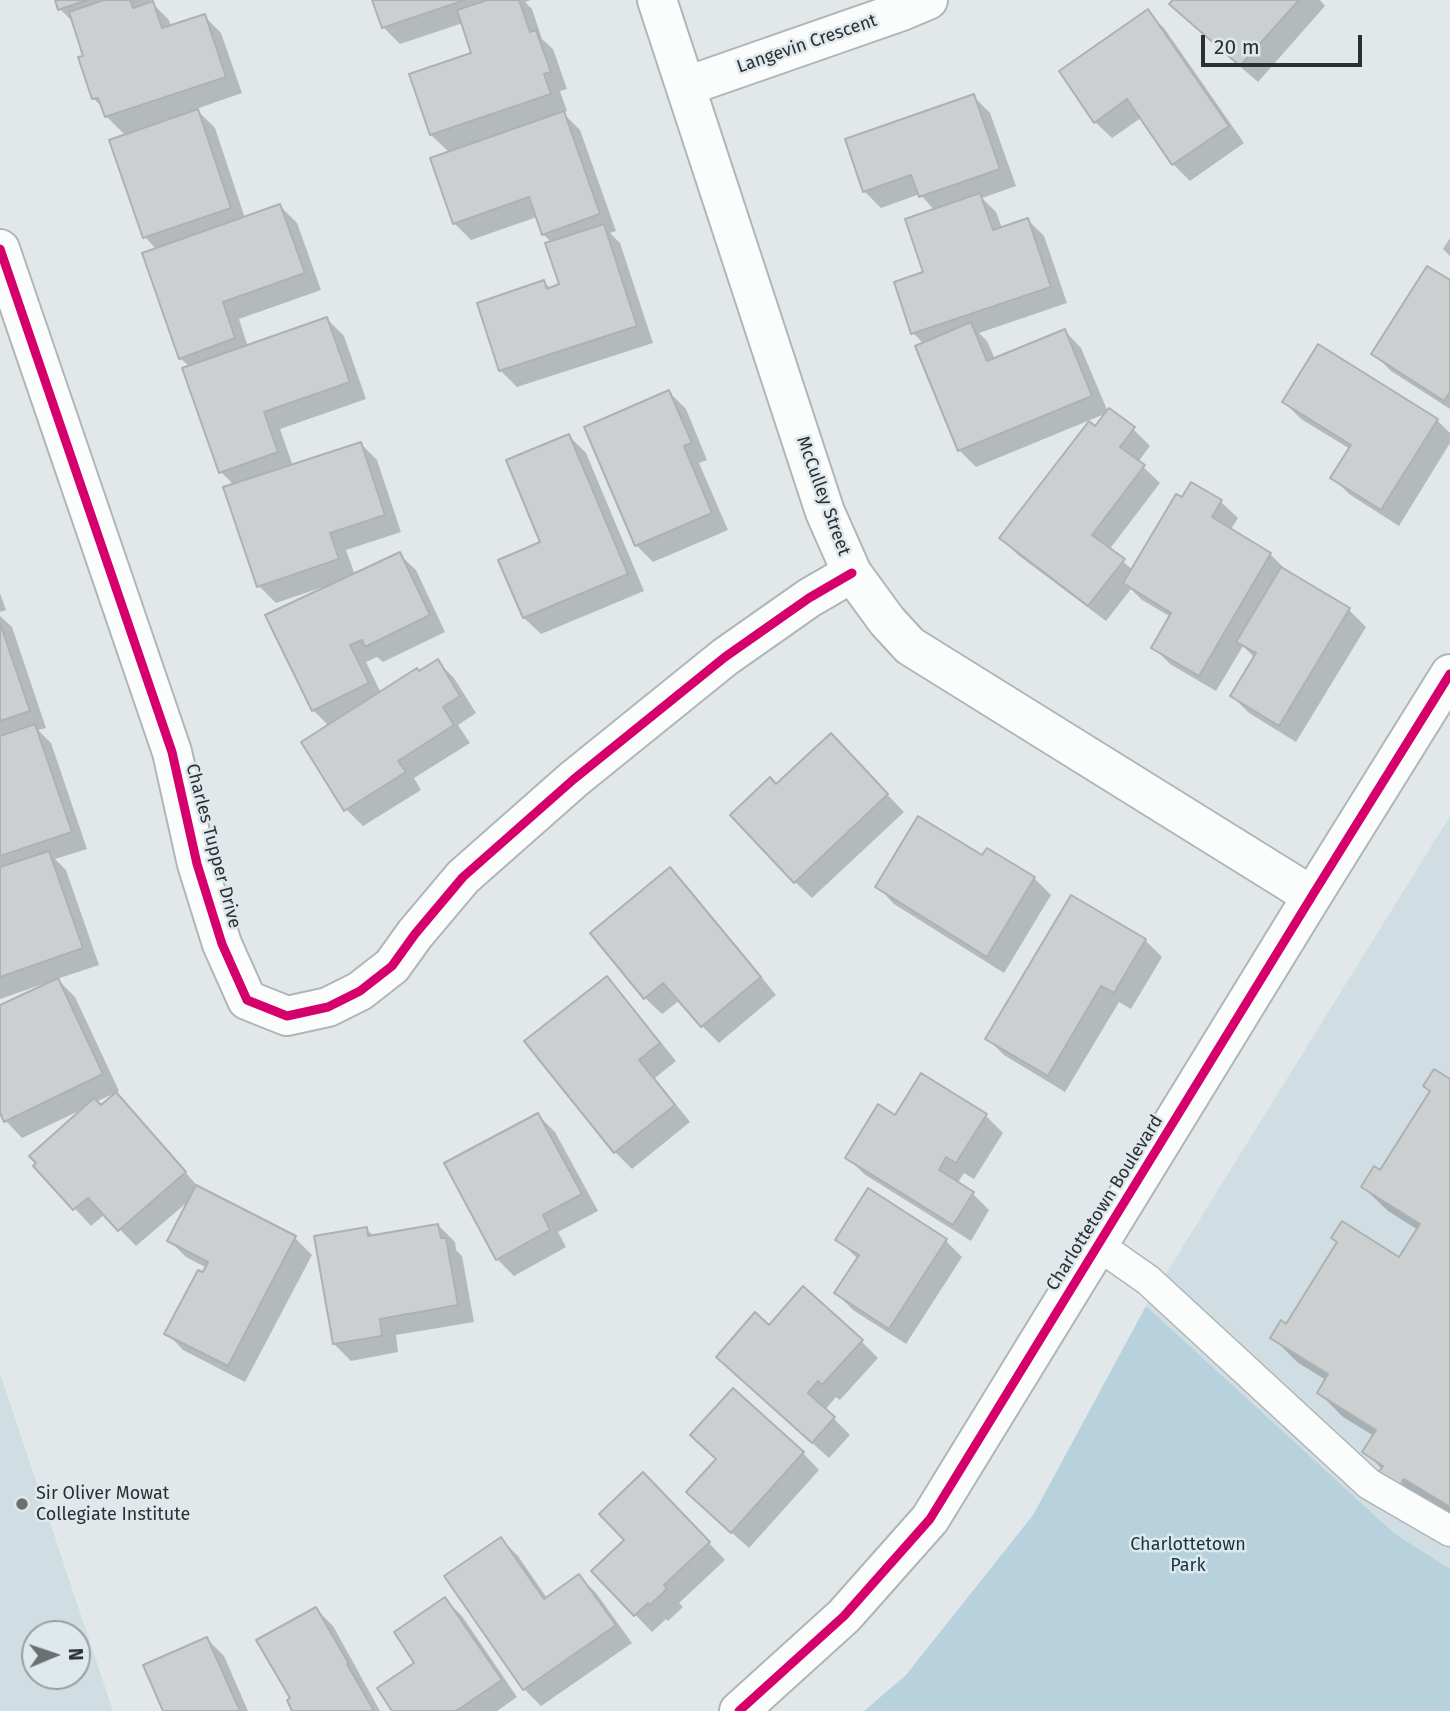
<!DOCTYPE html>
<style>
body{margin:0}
#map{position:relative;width:1450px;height:1711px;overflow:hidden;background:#e2e8ea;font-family:"Fira Sans",sans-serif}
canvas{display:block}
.north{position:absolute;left:21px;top:1620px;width:70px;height:70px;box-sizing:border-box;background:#dfe9ed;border:2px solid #979fa1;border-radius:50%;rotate:88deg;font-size:19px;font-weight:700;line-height:28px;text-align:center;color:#2b2f30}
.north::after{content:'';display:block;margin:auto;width:24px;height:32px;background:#6b7071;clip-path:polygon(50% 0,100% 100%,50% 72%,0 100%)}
.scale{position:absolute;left:1201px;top:35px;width:161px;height:32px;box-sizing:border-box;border:4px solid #2b2f30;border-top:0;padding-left:9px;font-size:21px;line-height:24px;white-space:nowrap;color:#2b2f30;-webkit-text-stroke:5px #dfe9ed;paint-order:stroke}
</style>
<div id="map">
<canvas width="1450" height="1711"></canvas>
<div class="north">N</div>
<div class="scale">20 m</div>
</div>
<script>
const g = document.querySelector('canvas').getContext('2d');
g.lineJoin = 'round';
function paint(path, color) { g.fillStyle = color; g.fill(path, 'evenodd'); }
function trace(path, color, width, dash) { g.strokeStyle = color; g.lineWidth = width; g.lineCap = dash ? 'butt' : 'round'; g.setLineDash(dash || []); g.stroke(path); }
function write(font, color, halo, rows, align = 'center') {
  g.font = font + ' "Fira Sans",sans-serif'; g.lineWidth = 5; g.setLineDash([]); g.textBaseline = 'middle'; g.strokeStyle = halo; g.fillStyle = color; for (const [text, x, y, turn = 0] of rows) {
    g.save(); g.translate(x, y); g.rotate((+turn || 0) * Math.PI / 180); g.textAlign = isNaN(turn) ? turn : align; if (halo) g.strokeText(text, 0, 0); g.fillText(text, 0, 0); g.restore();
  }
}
paint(new Path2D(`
 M1450 816V1569L1394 1533 1146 1306Z
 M0 1373 113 1711H0ZM77 1634V1676H35V1634Z`), '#d0dde2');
paint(new Path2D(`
 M1146 1306 1394 1533 1450 1569V1711H864L906 1675 1033 1515Z`), '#b7d2dc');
paint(new Path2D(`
 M57 0H152L150 1 169 20 171 27 204 16 221 33 242 93 196 109 215 128 245 218 280 206 297 223 321 290 239 319 248 347 327 319 344 336 366 399 280 429 293 466 361 444 377 460 401 532 346 550 355 575 399 554 416 570 445 632 383 662 377 657 366 662 381 693 437 661 454 678 476 713 458 725 470 743 414 778 421 790 363 826 346 809 329 726 313 710 324 589 323 587 276 603 259 586 234 485 221 472 190 367 180 358 157 250 145 237 126 136 106 116 103 108 93 98 85 57 75 24 60 9Z
 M374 0H531L525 2 532 9 542 39 553 49 567 89 560 91 567 111 563 113 580 130 616 231 610 233 620 243 653 343 517 387 500 370 544 282 551 289 562 285 552 243 543 234 537 217 471 240 454 223 450 153 431 135 411 75 473 54 463 23 400 44 383 27Z
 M1175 0H1320L1325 6 1258 82 1188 21 1171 4Z
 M1147 12 1164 28 1244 143 1190 181 1173 164 1141 118 1112 138 1095 122Z
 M973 96 990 113 1016 186 982 198 996 212 1002 228 1028 220 1044 236 1067 303 979 333 987 341 995 359 1065 331 1081 348 1108 412 1133 429 1150 446 1138 462 1160 483 1109 550 1133 570 1221 502 1238 518 1231 529 1270 554 1287 571 1349 610 1366 627 1296 742 1249 713 1232 696 1255 658 1243 646 1216 691 1170 664 1153 647 1171 617 1142 600 1131 589 1106 621 1018 555 1001 538 1096 429 1107 413 976 467 959 450 924 344 913 333 935 211 920 194 881 208 864 191Z
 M1450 238V256L1443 249Z
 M1450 282V409L1391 371 1374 354Z
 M669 392 686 409 707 460 699 463 728 530 653 562 636 545Z
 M1284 402 1437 420 1450 433V443L1399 526 1349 494 1332 477 1350 449 1301 419Z
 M569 436 586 453 644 591 541 634 524 618 501 561 542 543Z
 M0 593 6 610 0 612Z
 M0 616 12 627 46 728 38 730 51 743 87 849 55 859 66 870 99 965 57 979 75 997 119 1091 96 1102 101 1107 132 1112 201 1190 295 1238 312 1255 245 1382 183 1350 167 1333 207 1268 186 1257 170 1241 191 1199 136 1246 105 1214 91 1226 36 1166 85 1108 22 1138 6 1121 0 1109V1007L44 986 43 984 0 999Z
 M847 752 904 812 812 898 795 882 776 786Z
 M983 857 1034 878 1051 895 1004 973 894 904 878 887Z
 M670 869 687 886 776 995 719 1043 702 1026 680 1000 662 1014 645 998Z
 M1145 940 1162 957 1131 1009 1119 1002 1065 1092 1004 1055 987 1038Z
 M607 979 623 995 676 1061 655 1078 690 1122 632 1169 615 1152 527 1042Z
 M1450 1081V1515L1406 1497 1381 1472 1383 1470 1365 1452 1374 1436 1343 1417 1319 1393 1326 1380 1297 1362 1272 1337 1287 1327 1400 1259 1418 1230 1388 1211 1363 1187 1381 1172Z
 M538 1115 555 1132 598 1211 558 1232 566 1247 514 1276 497 1259Z
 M986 1116 1003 1133 974 1179 964 1173 957 1184 972 1193 989 1210 971 1241 864 1174 847 1157Z
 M438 1225 455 1242 456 1250 462 1256 474 1322 396 1335 398 1352 351 1361 334 1344 366 1229 374 1236Z
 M837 1239 945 1240 962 1257 906 1344 853 1310 836 1293 858 1259Z
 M769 1327 861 1341 878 1358 840 1400 836 1397 825 1410 850 1435 829 1458 735 1374Z
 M803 1453 819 1470 749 1548 705 1509Z
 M660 1491 725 1560 679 1603 683 1607 668 1621 666 1619 652 1632 593 1571 626 1540Z
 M501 1539 518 1556 547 1598 579 1576 596 1593 632 1643 541 1706 524 1689Z
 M445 1599 462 1616 517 1697 497 1711H395Z
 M316 1609 333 1626 380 1711H295Z
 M207 1639 224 1656 248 1711H165Z`), '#0003');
const building = new Path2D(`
 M55 0H87L58 10Z
 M104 0H130L133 8 153 1 162 28 205 14 226 77 105 117 98 98 92 99 78 57 83 56 69 12Z
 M372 0H465L382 28Z
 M487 0H519L530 32 536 30 551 72 544 74 551 94 430 135 409 74 471 53 457 10Z
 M1173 0H1299L1240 66 1169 4Z
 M1148 9 1229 126 1172 165 1127 99 1094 123 1059 71Z
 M974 94 1000 169 919 197 911 175 863 192 845 139Z
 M198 109 231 208 143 238 109 140Z
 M564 111 600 214 542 235 529 197 453 224 430 158Z
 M980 193 993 230 1028 218 1051 287 911 334 894 282 923 272 905 219Z
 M280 204 305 273 223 302 235 338 179 359 142 253Z
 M604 224 637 326 499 371 477 303 544 280 547 289 559 284 545 243Z
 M1427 266 1450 280V392L1444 401 1371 354Z
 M327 317 350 382 264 412 278 452 219 473 182 368Z
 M971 322 987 361 1065 329 1092 396 958 451 915 346Z
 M1318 344 1438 419 1381 510 1330 478 1351 445 1282 402Z
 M669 390 692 443 684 446 712 513 635 546 584 427Z
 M1109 408 1135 427 1120 447 1145 465 1092 535 1125 559 1088 606 999 538 1089 421 1095 426Z
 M569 434 628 574 523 618 498 560 540 542 506 460Z
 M361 442 385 515 330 533 339 559 257 587 223 487Z
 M1191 482 1222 500 1212 517 1271 553 1199 676 1151 648 1171 613 1123 583 1176 494 1182 497Z
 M400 552 430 615 365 647 362 640 350 645 369 683 312 711 265 615Z
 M1281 567 1350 608 1279 726 1230 696 1256 653 1236 642Z
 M0 623 30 711 0 721Z
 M438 659 460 696 443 707 454 725 398 761 406 772 344 811 301 742 417 668 419 671Z
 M35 724 72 832 0 856V736Z
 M831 733 888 794 794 883 730 815 770 777 776 784Z
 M918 816 982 855 987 848 1035 877 987 957 875 887Z
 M49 851 83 948 0 977V867Z
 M670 867 761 977 701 1027 663 983 644 999 590 933Z
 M1071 895 1146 939 1114 993 1101 986 1048 1076 985 1039Z
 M607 976 660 1043 639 1060 675 1105 614 1153 524 1041Z
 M58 978 103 1074 4 1122 0 1113V1005Z
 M1434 1069 1450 1079V1507L1404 1479 1400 1485 1379 1472 1383 1466 1362 1452 1376 1430 1317 1393 1328 1374 1270 1338 1281 1320 1286 1324 1337 1242 1331 1238 1342 1221 1399 1257 1420 1224 1361 1187 1374 1166 1380 1170 1430 1091 1423 1086Z
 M921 1073 987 1114 956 1163 946 1157 939 1170 974 1192 953 1225 845 1158 878 1104 895 1115Z
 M116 1092 186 1172 118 1231 88 1198 73 1210 33 1166 36 1163 29 1156 94 1098 101 1105Z
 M538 1113 582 1194 543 1215 550 1230 496 1260 444 1163Z
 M196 1185 296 1236 228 1366 164 1334 198 1270 203 1272 208 1262 167 1241Z
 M868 1188 947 1239 889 1329 834 1293 859 1255 835 1240Z
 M438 1224 441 1238H446L458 1305 380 1319 382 1336 333 1344 314 1236 367 1227 368 1236Z
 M803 1286 863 1340 822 1385 818 1381 808 1393 835 1417 812 1443 716 1357 755 1312 769 1325Z
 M733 1388 804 1452 731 1533 686 1492 716 1459 690 1435Z
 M643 1472 710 1542 664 1585 667 1589 650 1605 648 1603 634 1616 591 1571 624 1540 599 1514Z
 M501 1537 544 1599 579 1574 616 1625 523 1690 444 1576Z
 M445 1597 502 1680 456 1711H392L377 1688 414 1663 394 1632Z
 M316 1607 349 1664H347L374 1711H292L287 1700 290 1698 256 1640Z
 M207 1637 240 1711H163L143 1665Z`);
paint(building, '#cbcfd0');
trace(building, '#adb1b3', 2);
const lane = new Path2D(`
 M1098 1245 1148 1280 1369 1484 1450 1531`);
const street = new Path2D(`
 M657 0 825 512 852 573 887 621 910 646 1312 896
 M687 86 902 11 928 0
 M0 249 172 752 197 864 222 944 247 1000 287 1016 328 1007 360 991 392 966 415 934 463 877 574 779 725 657 809 598 852 573
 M739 1711 844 1616 930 1519 1312 896 1450 674`);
trace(lane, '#b0b5b6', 33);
trace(street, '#b0b5b6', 42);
trace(lane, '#fbfcfc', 30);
trace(street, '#fbfcfc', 38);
trace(new Path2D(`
 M0 249 172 752 197 864 222 944 247 1000 287 1016 328 1007 360 991 392 966 415 934 463 877 574 779 725 657 809 598 852 573
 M739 1711 844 1616 930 1519 1312 896 1450 674`), '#d6006c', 9);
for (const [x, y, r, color] of [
 [22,1504,7,"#6b7071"]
]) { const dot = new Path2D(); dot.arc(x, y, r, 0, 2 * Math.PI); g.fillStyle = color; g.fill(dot); trace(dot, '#dfe9ed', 2.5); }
write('18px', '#2b2f30', '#dfe9ed', [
 ["Langevin Crescent",807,44,-19],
 ["McCulley Street",823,496,70],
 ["Charles Tupper Drive",213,846,75],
 ["Charlottetown Boulevard",1105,1203,-58]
]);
write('18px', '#2b2f30', '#dfe9ed', [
 ["Sir Oliver Mowat",36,1494],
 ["Collegiate Institute",36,1515]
], 'left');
write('18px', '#153641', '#dfe9ed', [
 ["Charlottetown",1188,1545],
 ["Park",1188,1566]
]);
</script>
